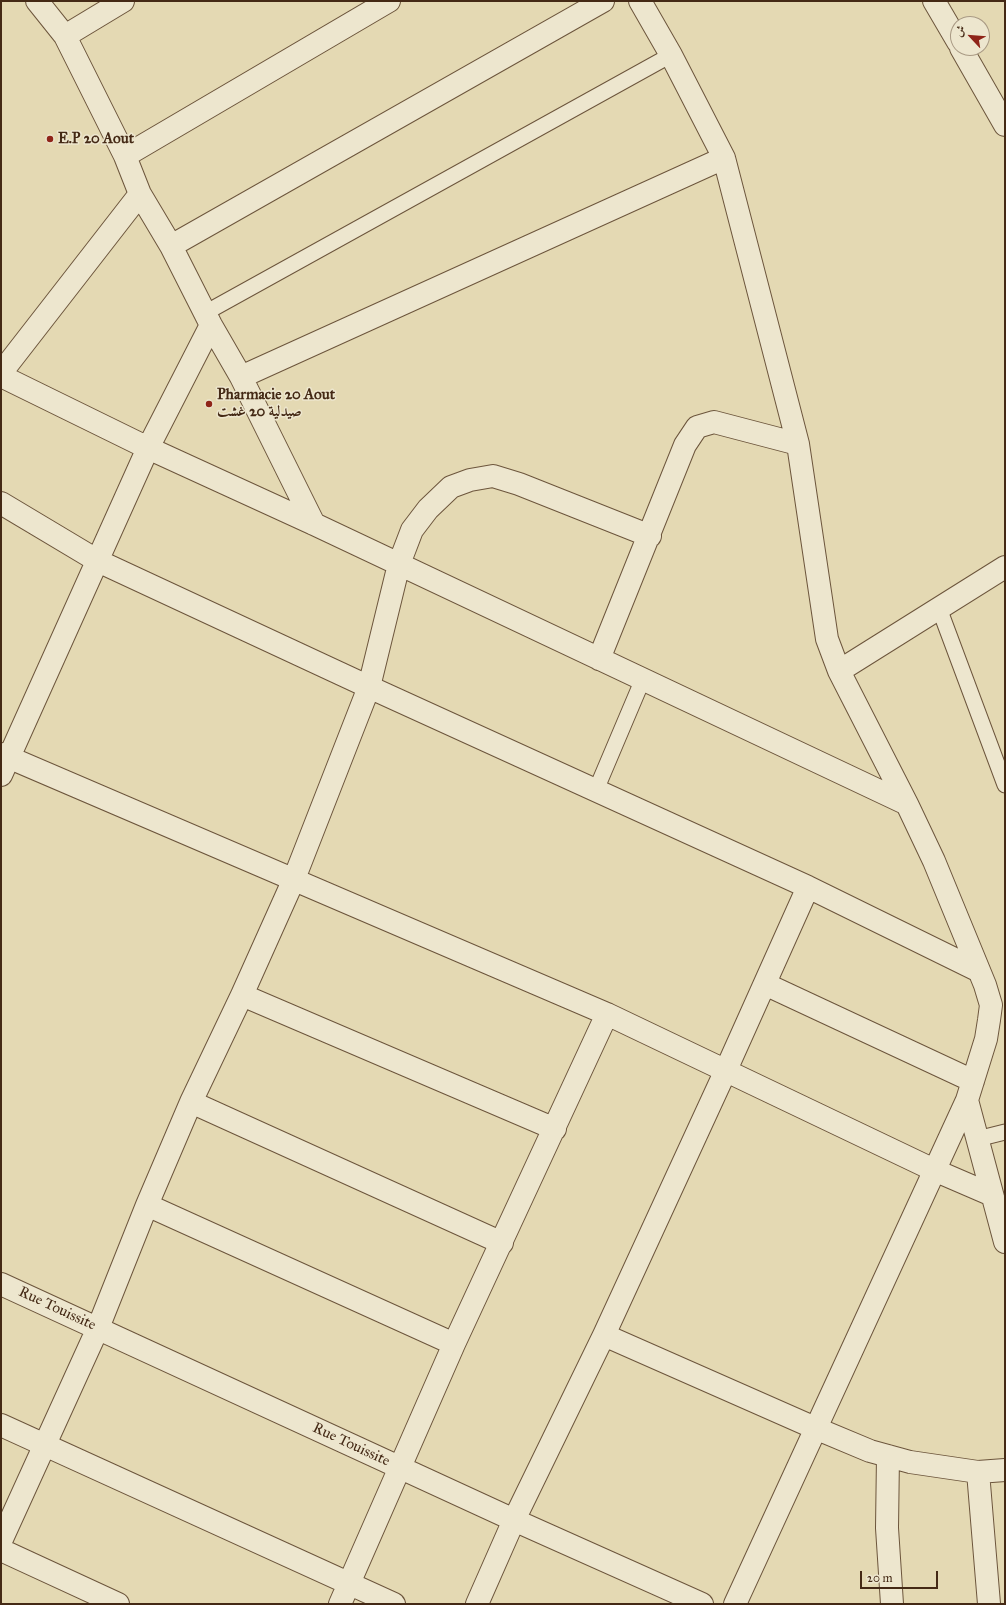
<!DOCTYPE html>
<meta charset="utf-8">
<style>
body{margin:0}
#map{position:relative;width:1006px;height:1605px;overflow:hidden;background:#e4d9b3;font-family:"IM FELL Great Primer",Amiri,serif}
canvas{display:block}
.frame{position:absolute;inset:0;border:2px solid #442915;pointer-events:none}
.north{position:absolute;left:950px;top:16px;width:40px;height:40px;box-sizing:border-box;background:#ede6ce;border:1px solid #a99a84;border-radius:50%;rotate:296deg;font-size:11px;font-weight:700;line-height:16px;text-align:center;color:#442915}
.north::after{content:'';display:block;margin:auto;width:14px;height:18px;background:#8f2418;clip-path:polygon(50% 0,100% 100%,50% 72%,0 100%)}
.scale{position:absolute;left:860px;top:1571px;width:78px;height:18px;box-sizing:border-box;border:2px solid #442915;border-top:0;padding-left:5px;font-size:12px;line-height:14px;white-space:nowrap;color:#442915;-webkit-text-stroke:3px #ede6ce;paint-order:stroke}
</style>
<div id="map">
<canvas width="1006" height="1605"></canvas>
<div class="frame"></div>
<div class="north">ش</div>
<div class="scale">20 m</div>
</div>
<script>
const g = document.querySelector('canvas').getContext('2d');
g.lineJoin = 'round';
function trace(path, color, width, dash) { g.strokeStyle = color; g.lineWidth = width; g.lineCap = dash ? 'butt' : 'round'; g.setLineDash(dash || []); g.stroke(path); }
function write(font, color, halo, rows, align = 'center') {
  g.font = font + ' "IM FELL Great Primer",Amiri,serif'; g.lineWidth = 3; g.setLineDash([]); g.textBaseline = 'middle'; g.strokeStyle = halo; g.fillStyle = color; for (const [text, x, y, turn = 0] of rows) {
    g.save(); g.translate(x, y); g.rotate((+turn || 0) * Math.PI / 180); g.textAlign = isNaN(turn) ? turn : align; if (halo) g.strokeText(text, 0, 0); g.fillText(text, 0, 0); g.restore();
  }
}
const service = new Path2D(`
 M205 313 671 55
 M939 608 1005 785
 M596 790 643 679
 M977 1139 1005 1132`);
const minor = new Path2D(`
 M37 1 65 36 125 156 140 194 171 246 211 325 241 377 314 524
 M640 1 671 55 724 158 798 444 827 639 839 671 907 804 934 861 985 985 991 1005 989 1020 986 1039 967 1100 735 1604
 M934 1 958 42
 M65 36 123 1
 M961 48 1005 125
 M125 156 389 1
 M171 246 603 1
 M1 373 140 194
 M1 376 148 448 314 524 907 804
 M241 377 724 158
 M1 503 98 561 369 687 808 887 979 971
 M599 659 685 445 697 427 714 422 798 444
 M839 671 1005 567
 M1 754 607 1014 934 1170 992 1195
 M1 775 148 448 211 325
 M765 984 973 1081
 M242 995 555 1129
 M967 1100 1005 1242
 M191 1102 502 1243
 M147 1205 454 1344
 M1 1284 514 1520 702 1604
 M604 1335 815 1428 870 1451 910 1462 978 1472 1005 1470
 M1 1425 394 1604
 M888 1456 887 1528 892 1604
 M978 1472 989 1604
 M1 1541 98 1328 147 1205 191 1102 242 995 294 879 369 687 399 564 412 530 428 509 451 487 470 480 493 476 519 484 650 536
 M1 1550 118 1604
 M340 1604 454 1344 607 1014
 M477 1604 514 1520 604 1335 726 1070 808 887`);
trace(service, '#6c553c', 17);
trace(minor, '#6c553c', 24);
trace(service, '#ede6ce', 15);
trace(minor, '#ede6ce', 22);
for (const [x, y, r, color] of [
 [50,139,4,"#8f2418"],
 [209,404,4,"#8f2418"]
]) { const dot = new Path2D(); dot.arc(x, y, r, 0, 2 * Math.PI); g.fillStyle = color; g.fill(dot); trace(dot, '#ede6ce', 1.5); }
write('bold 15px', '#442915', '#ede6ce', [
 ["E.P 20 Aout",58,139],
 ["Pharmacie 20 Aout",217,395],
 ["صيدلية 20 غشت",217,412]
], 'left');
write('15px', '#442915', '#ede6ce', [
 ["Rue Touissite",57,1309,25],
 ["Rue Touissite",351,1445,25]
]);
</script>
